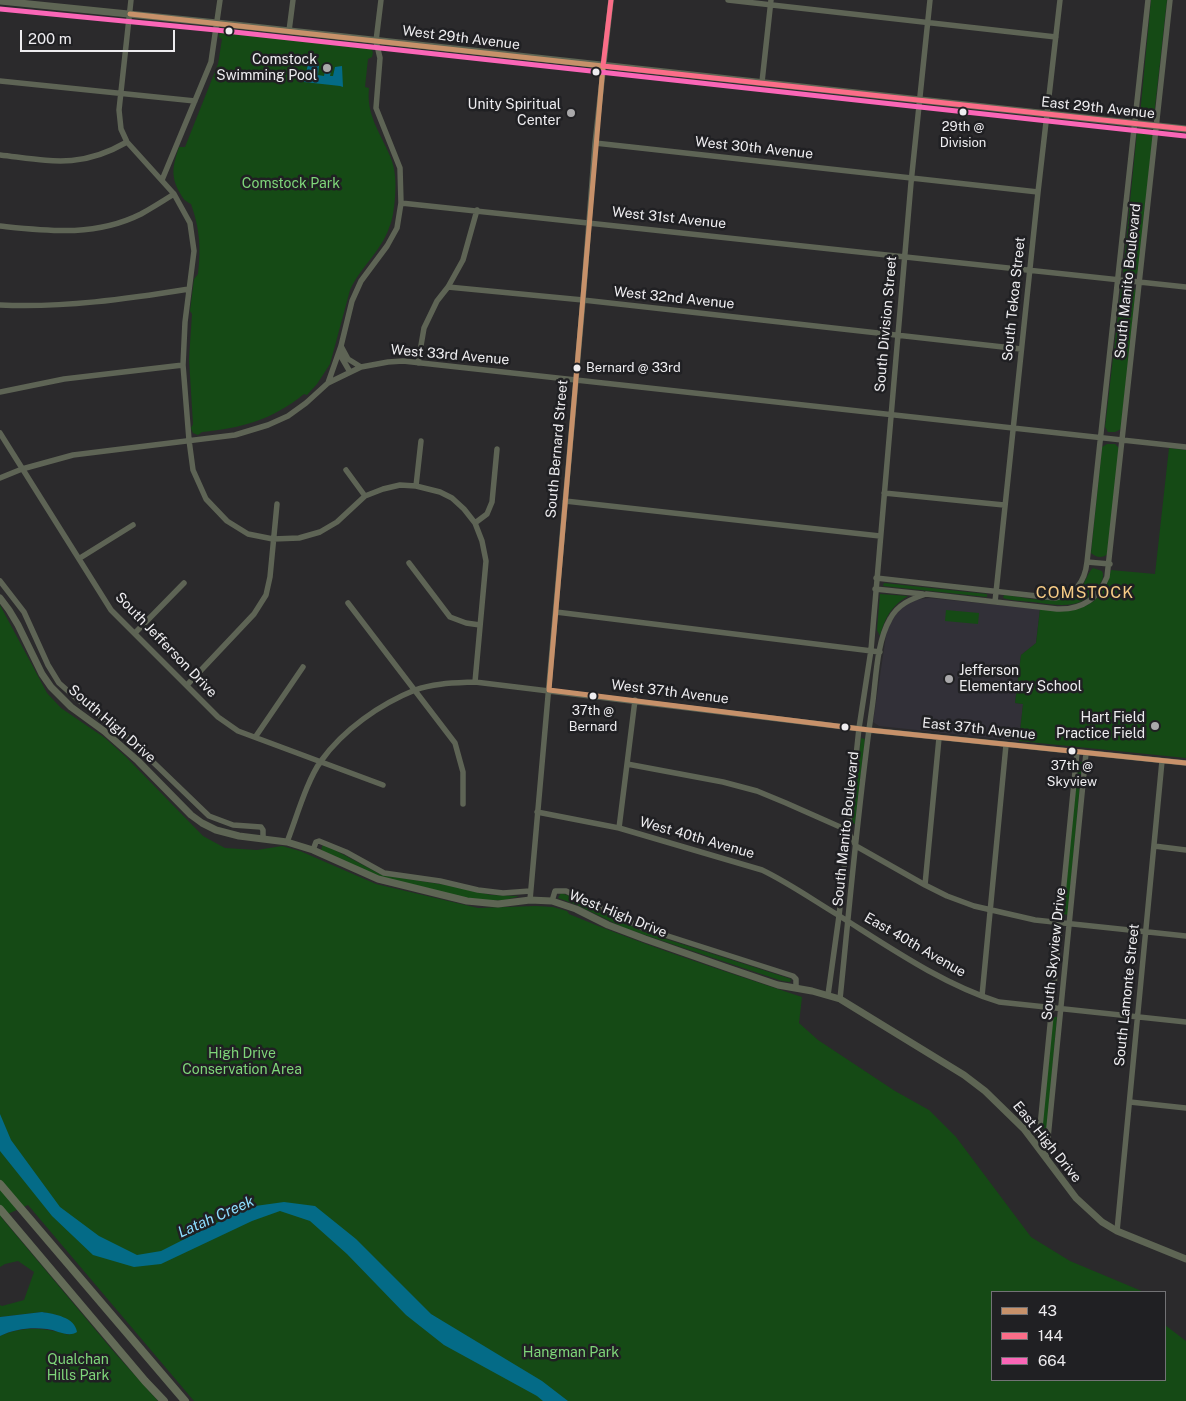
<!DOCTYPE html>
<style>
body{margin:0}
#map{position:relative;width:1186px;height:1401px;overflow:hidden;background:#2b2a2c;font-family:"Public Sans",sans-serif}
canvas{display:block}
.legend{position:absolute;left:991px;top:1291px;width:175px;height:90px;box-sizing:border-box;background:#202023;border:1px solid #727275;margin:0;padding:6px 9px;list-style:none;font-size:15px;color:#eeedf0}
.legend li{display:flex;align-items:center;gap:10px;height:25px}
.legend b{width:25px;border:1px solid #727275}
.scale{position:absolute;left:20px;top:30px;width:155px;height:22px;box-sizing:border-box;border:2px solid #eeedf0;border-top:0;padding-left:6px;font-size:15px;line-height:18px;white-space:nowrap;color:#eeedf0;-webkit-text-stroke:4px #202023;paint-order:stroke}
</style>
<div id="map">
<canvas width="1186" height="1401"></canvas>
<ul class="legend">
<li><b style="height:6px;background:#c7916a"></b>43</li>
<li><b style="height:6px;background:#fb6d88"></b>144</li>
<li><b style="height:6px;background:#fa66b7"></b>664</li>
</ul>
<div class="scale">200 m</div>
</div>
<script>
const g = document.querySelector('canvas').getContext('2d');
g.lineJoin = 'round';
function paint(path, color) { g.fillStyle = color; g.fill(path, 'evenodd'); }
function trace(path, color, width, dash) { g.strokeStyle = color; g.lineWidth = width; g.lineCap = dash ? 'butt' : 'round'; g.setLineDash(dash || []); g.stroke(path); }
function write(font, color, halo, rows, align = 'center') {
  g.font = font + ' "Public Sans",sans-serif'; g.lineWidth = 5; g.setLineDash([]); g.textBaseline = 'middle'; g.strokeStyle = halo; g.fillStyle = color; for (const [text, x, y, turn = 0] of rows) {
    g.save(); g.translate(x, y); g.rotate((+turn || 0) * Math.PI / 180); g.textAlign = isNaN(turn) ? turn : align; if (halo) g.strokeText(text, 0, 0); g.fillText(text, 0, 0); g.restore();
  }
}
paint(new Path2D(`
 M929 598 1040 609 1036 643 1021 655 1015 703 1023 704 1019 741 879 726 873 722 887 629 896 614 904 606 915 600Z`), '#323038');
paint(new Path2D(`
 M1151 0H1167L1154 116 1151 118 1142 117 1140 115Z
 M226 31 370 47 373 52 372 57 368 59 365 87 369 88C366 115 380 132 390 156 396 170 396 183 395 198 394 208 393 219 389 228 381 251 360 268 350 290L330 364 317 384 307 395 304 394C272 420 242 428 202 432L198 435 193 433 191 428 193 424 189 359 192 314 190 311 194 279 198 274C201 247 200 230 191 204 185 201 183 199 180 193 170 176 173 165 179 147H185L218 64 222 39 219 37 220 32Z
 M1137 132 1153 134 1139 271 1134 276 1126 275 1123 272Z
 M1125 285 1132 286 1136 291 1121 429 1115 432H1108L1105 427 1121 289Z
 M1107 444H1115L1120 449 1108 554C1102 558 1097 558 1091 553L1102 447Z
 M1169 448 1186 450V758L1019 741 1023 704 1015 703 1021 655 1036 643 1040 609C1075 613 1102 610 1111 570L1155 574Z
 M1093 568 1102 571C1105 577 1101 583 1097 588 1081 611 1057 605 1033 602 1023 601 1012 601 1003 598L1004 595H1006C1030 598 1063 608 1081 588 1086 582 1087 573 1093 568Z
 M884 583 987 594V597L883 586Z
 M880 594 908 596C891 606 885 618 880 636L877 630Z
 M0 605 47 693 61 708 105 738 126 757 203 836 225 848 257 850 282 846 300 851 376 884 478 908 536 906 553 907 567 911 569 914C645 946 724 971 802 997L799 1023 818 1040 895 1091 929 1110 956 1137 1031 1237 1070 1261 1144 1292H992V1380H1165V1325L1186 1341V1401H194L28 1205 1 1217 114 1352 158 1401H0V1336C22 1326 46 1327 69 1335L57 1315 42 1312 0 1317V1305L2 1306 24 1300 34 1272 18 1261 5 1264 0 1267Z
 M946 610 979 613 978 624 945 621Z
 M861 738 865 739 855 824 852 823Z
 M1078 762H1082L1068 915 1063 914Z
 M323 844 382 875 446 885 491 895 519 896C491 908 449 893 421 887 404 883 386 880 369 873 353 866 337 857 321 850Z
 M561 893 578 899 644 932 791 979 790 982 782 981 624 928 577 905 558 898Z
 M1053 1017H1057L1047 1130 1042 1129Z`), '#154a15');
paint(new Path2D(`
 M308 64 319 66 318 75 324 76 325 70 331 71 330 76H333L335 67 342 66 343 87 340 86 304 82Z
 M0 1114 11 1140 60 1207 99 1236 137 1255 161 1251 248 1207 284 1202 315 1206 356 1239 431 1314 542 1381 568 1401H543L537 1396 444 1345 406 1315 347 1254 310 1221 280 1211 252 1221 161 1264 134 1267 93 1255 52 1216 0 1151Z
 M42 1312C54 1314 75 1317 77 1332 68 1338 57 1330 47 1329 31 1327 14 1329 0 1336V1317Z`), '#046b87');
trace(new Path2D(`
 M131 0 119 110 121 129 127 142 174 194 190 223 194 251 185 322 183 365 189 440 193 470 206 499 227 521 248 534 273 539 299 538 320 532 337 522 365 496 383 489 400 485 416 486 440 492 452 498 464 509 475 523 482 541 486 561 475 682
 M728 0 1056 37
 M289 31 293 0
 M0 81 195 101
 M762 82 771 0
 M595 143 1038 192
 M0 155C51 161 80 169 127 142
 M162 180 211 62 220 0
 M401 203 1186 287
 M0 226C49 231 95 237 141 214 152 208 163 201 174 194
 M448 287 583 300 1021 349
 M0 305C63 308 127 299 189 289
 M341 346 348 359 361 367
 M339 353 350 372
 M418 363 424 328 437 301 448 287 463 260 477 210
 M328 383 341 346 352 301 361 281 387 246 397 228 401 203 400 168 376 108 380 58 376 41 381 0
 M0 392 64 379 183 365
 M0 433 111 610 218 717 238 731 383 785
 M346 470 365 496
 M0 478 22 469 73 455 235 435 268 425 288 416 306 403 328 383 361 367 388 362 403 361 1186 447
 M416 486 421 441
 M884 493 1004 505
 M565 501 880 536
 M475 523 487 514 492 502 497 449
 M80 558 133 525
 M1087 562 1110 564
 M409 563 450 617 466 623 480 625
 M876 578 1055 598C1075 596 1085 581 1087 562L1148 0
 M0 581 24 612 48 665 59 683 76 698 126 736 209 816 233 825 261 827 263 830V838
 M875 589 923 594
 M995 602 1038 192 1060 0
 M348 603 455 743 463 772V804
 M556 612 880 652
 M135 633 184 583
 M187 685 254 614 266 595 270 577 277 504
 M256 736 303 667
 M627 764 723 782 757 791 786 803 847 830 856 846 925 885 947 896 974 906 1035 920 1186 936
 M537 812 619 828 762 870C789 883 813 900 838 915 889 947 942 984 999 1002L1186 1022
 M619 828 635 700
 M287 842C296 819 307 780 321 761 343 730 380 704 415 690 434 683 455 683 475 682L869 730 1186 763
 M1154 846 1186 850
 M313 850 316 842 319 841 346 852 384 873 440 881 478 890 503 893 530 891
 M925 885 939 738
 M530 900 583 300 595 143 611 0
 M552 901 555 891H566L643 928 793 976 796 979V988
 M828 995 839 916 859 728 871 650 911 183 930 0
 M982 996 1006 745
 M840 999C850 902 858 805 872 708 876 682 876 643 890 619 898 604 911 599 926 594L1057 609C1081 610 1098 599 1107 577L1170 0
 M1130 1102 1186 1108
 M1038 1147 1077 752
 M1046 1158 1086 753
 M1117 1231 1162 761`), '#5e6455', 5.5);
trace(new Path2D(`
 M0 1 217 23 1186 129
 M0 598 9 610 18 625 42 674 51 687 71 707 104 731 138 761 191 815 202 823 216 830 239 836 287 842 313 850 378 879 467 901 498 904 530 900 552 901 576 909 608 925 645 939 725 967 778 985 812 991 840 999 964 1075 985 1091 1024 1129 1076 1198 1102 1222 1117 1231 1186 1259`), '#5e6554', 7);
trace(new Path2D(`
 M0 1184 185 1401
 M0 1209 145 1381 164 1401`), '#636b57', 8);
trace(new Path2D(`
 M130 14 603 66
 M549 690 869 730 1186 763
 M549 690 603 66`), '#c7916a', 5);
trace(new Path2D(`
 M603 66 1186 129
 M603 66 611 0`), '#fb6d88', 5);
trace(new Path2D(`
 M0 9 216 30 1185 136`), '#fa66b7', 5);
for (const [x, y, r, color] of [
 [229,31,4.5,"#eeedf0"],
 [327,68,5,"#aaa9ab"],
 [596,72,4.5,"#eeedf0"],
 [963,112,4.5,"#eeedf0"],
 [571,113,5,"#aaa9ab"],
 [577,368,4.5,"#eeedf0"],
 [949,679,5,"#aaa9ab"],
 [593,696,4.5,"#eeedf0"],
 [1155,726,5,"#aaa9ab"],
 [845,727,4.5,"#eeedf0"],
 [1072,751,4.5,"#eeedf0"]
]) { const dot = new Path2D(); dot.arc(x, y, r, 0, 2 * Math.PI); g.fillStyle = color; g.fill(dot); trace(dot, '#202023', 2); }
write('13px', '#eeedf0', '#202023', [
 ["29th @",963,127],
 ["Division",963,143],
 ["Bernard @ 33rd",586,368,"left"],
 ["37th @",593,711],
 ["Bernard",593,727],
 ["37th @",1072,766],
 ["Skyview",1072,782]
]);
write('14px', '#eeedf0', '#202023', [
 ["West 29th Avenue",461,38,7],
 ["East 29th Avenue",1098,108,6],
 ["West 30th Avenue",754,148,6],
 ["West 31st Avenue",669,218,6],
 ["South Manito Boulevard",1128,281,-84],
 ["West 32nd Avenue",674,298,6],
 ["South Tekoa Street",1014,299,-84],
 ["South Division Street",886,324,-85],
 ["West 33rd Avenue",450,355,5],
 ["South Bernard Street",557,449,-85],
 ["South Jefferson Drive",166,645,46],
 ["West 37th Avenue",670,692,7],
 ["South High Drive",112,724,41],
 ["East 37th Avenue",979,729,6],
 ["South Manito Boulevard",846,829,-84],
 ["West 40th Avenue",697,838,16],
 ["West High Drive",618,914,22],
 ["East 40th Avenue",915,945,30],
 ["South Skyview Drive",1054,954,-84],
 ["South Lamonte Street",1127,995,-84],
 ["East High Drive",1047,1142,51]
]);
write('14px', '#eeedf0', '#202023', [
 ["Comstock",317,60],
 ["Swimming Pool",317,76],
 ["Unity Spiritual",561,105],
 ["Center",561,121],
 ["Jefferson",959,671,"left"],
 ["Elementary School",959,687,"left"],
 ["Hart Field",1145,718],
 ["Practice Field",1145,734]
], 'right');
write('14px', '#7fd67a', '#202023', [
 ["Comstock Park",291,184],
 ["High Drive",242,1054],
 ["Conservation Area",242,1070],
 ["Hangman Park",571,1353],
 ["Qualchan",78,1360],
 ["Hills Park",78,1376]
]);
write('italic 15px', '#8ddeff', '#202023', [
 ["Latah Creek",216,1217,-24]
]);
g.letterSpacing = '1px';
write('16px', '#f6cb85', '#202023', [
 ["COMSTOCK",1085,593]
]);
g.letterSpacing = '0px';
</script>
